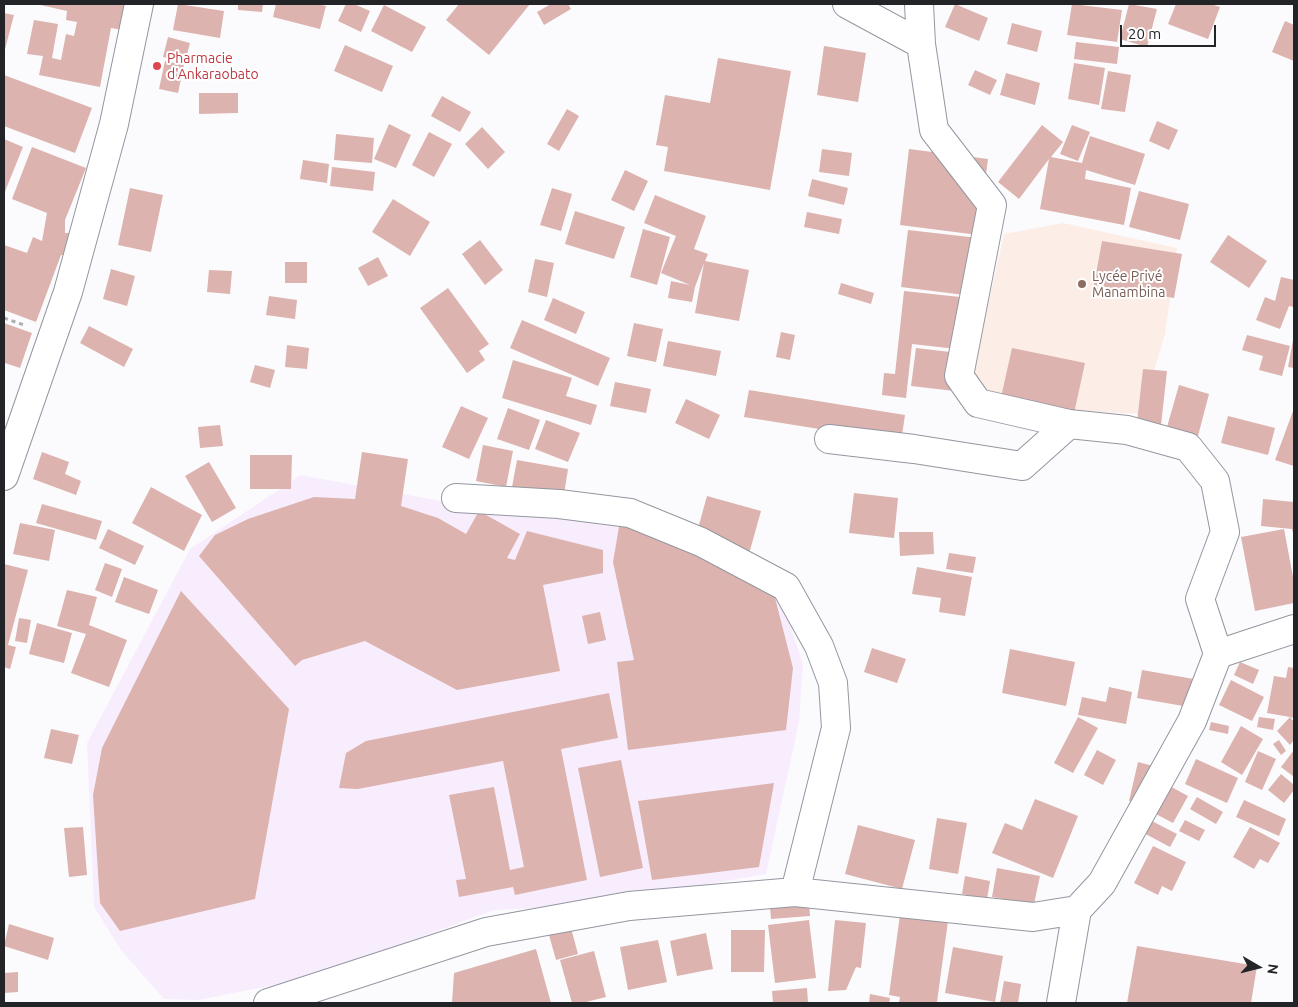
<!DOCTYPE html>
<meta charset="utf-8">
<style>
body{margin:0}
#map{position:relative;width:1298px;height:1007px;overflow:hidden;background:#fbfbfd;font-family:Ubuntu,sans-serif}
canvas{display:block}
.frame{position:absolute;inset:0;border:5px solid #222427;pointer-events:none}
.north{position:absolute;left:1233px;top:942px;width:50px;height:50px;-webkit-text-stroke:4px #fff;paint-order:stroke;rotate:98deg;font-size:14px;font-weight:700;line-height:20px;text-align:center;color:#222427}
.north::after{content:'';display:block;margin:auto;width:18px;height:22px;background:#222427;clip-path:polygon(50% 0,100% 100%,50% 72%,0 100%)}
.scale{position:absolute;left:1120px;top:25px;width:96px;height:22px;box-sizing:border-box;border:2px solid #222427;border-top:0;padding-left:6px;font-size:15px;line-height:18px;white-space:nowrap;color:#222427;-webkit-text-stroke:4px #fff;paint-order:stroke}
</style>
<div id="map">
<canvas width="1298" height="1007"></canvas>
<div class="frame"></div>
<div class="north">N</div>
<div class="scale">20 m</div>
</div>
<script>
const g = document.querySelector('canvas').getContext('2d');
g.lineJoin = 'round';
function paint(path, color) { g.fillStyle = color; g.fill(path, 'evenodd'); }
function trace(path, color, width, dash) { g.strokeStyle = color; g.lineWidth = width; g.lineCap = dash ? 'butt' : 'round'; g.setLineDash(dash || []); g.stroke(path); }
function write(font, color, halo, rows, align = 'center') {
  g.font = font + ' Ubuntu,sans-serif'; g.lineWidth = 4; g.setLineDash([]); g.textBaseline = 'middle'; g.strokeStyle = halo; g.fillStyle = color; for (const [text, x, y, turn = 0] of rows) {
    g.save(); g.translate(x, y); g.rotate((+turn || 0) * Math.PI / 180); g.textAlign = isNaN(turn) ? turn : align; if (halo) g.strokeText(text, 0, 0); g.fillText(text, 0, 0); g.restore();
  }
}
paint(new Path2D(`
 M301 475 446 502 621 516 776 584 803 664 799 722 766 874 582 906 494 910 310 978 198 1000 164 999 121 950 94 907 87 743 190 549Z`), '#f8edfd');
paint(new Path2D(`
 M1063 223 1177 248 1165 334 1141 414 1064 410 982 389 972 376 1004 234Z`), '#fceee7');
paint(new Path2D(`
 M36 4H127L122 30 111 28 100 87 39 75 43 56 27 54 34 20 58 24 52 58 61 60 66 34 74 36 77 22 66 20 67 11Z
 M178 4 224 11 220 38 173 30Z
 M238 4H263L262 12 238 10Z
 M276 4H317L326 6 320 29 273 17Z
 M346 4H354L370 11 361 32 338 21Z
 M459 4H530L489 55 446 20Z
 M551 4H568L571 9 544 25 537 12Z
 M955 4 988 18 979 41 945 27Z
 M1072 4 1122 10 1117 42 1067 35Z
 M1129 4 1157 9 1147 47 1120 39Z
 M1176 4H1211L1220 7 1208 39 1168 24Z
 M384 5 426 27 412 52 371 31Z
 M4 13 14 15 4 53Z
 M1285 21 1294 25V61L1272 52Z
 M1012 23 1042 31 1037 52 1007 44Z
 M168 37 190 43 185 62 163 57Z
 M1076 42 1119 47 1117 64 1074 59Z
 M345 45 393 66 382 92 334 71Z
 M824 46 866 53 858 102 817 95Z
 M718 58 791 71 770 190 664 171 668 147 656 145 665 95 710 103Z
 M165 61 184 65 178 93 159 89Z
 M1074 63 1105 68 1099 105 1068 99Z
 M975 70 997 80 990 95 968 85Z
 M1108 71 1131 75 1125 112 1101 109Z
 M1006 73 1040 83 1035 105 1000 95Z
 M4 75 92 108 75 153 4 126Z
 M199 93H238V113L199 114Z
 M442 96 471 112 460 132 431 116Z
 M567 109 579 116 559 151 547 144Z
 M1157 121 1178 130 1169 150 1149 141Z
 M389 124 411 135 396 168 374 159Z
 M1042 125 1063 142 1051 157 1082 163 1090 136 1145 154 1135 185 1086 170 1085 179 1131 188 1124 225 1040 209 1049 159 1019 199 998 182Z
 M1072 125 1090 132 1078 161 1060 154Z
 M482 127 505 152 488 169 465 144Z
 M429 132 452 144 434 177 412 165Z
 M336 134 374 138 372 163 334 160Z
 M4 139 23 147 4 194Z
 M32 147 86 168 65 220V233H82V256L61 255 36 322 4 310V245L27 253 33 237 42 241 47 213 12 199Z
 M822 149 852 153 849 176 819 172Z
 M909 149 988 159 978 235 900 225Z
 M303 160 329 164 327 183 300 179Z
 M332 167 375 172 373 191 330 186Z
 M625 170 648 181 634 211 611 200Z
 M812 179 848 188 844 205 808 196Z
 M130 188 163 195 151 252 118 245Z
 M552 188 572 194 561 231 540 225Z
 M1139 191 1189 204 1180 240 1129 227Z
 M655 195 706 216 694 249 708 254 705 261 749 270 739 321 695 313 704 263 695 287 692 302 668 298 671 281 690 285 661 273 676 236 644 223Z
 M393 199 430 222 410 256 372 232Z
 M575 211 625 227 614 259 565 244Z
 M807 212 842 219 839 234 804 227Z
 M643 229 670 237 657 285 630 277Z
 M908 230 987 239 980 297 901 287Z
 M1228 235 1267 261 1249 288 1210 262Z
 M480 240 503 270 485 285 462 254Z
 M1102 241 1182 254 1174 298 1094 285Z
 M378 257 388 276 368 286 358 268Z
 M535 259 554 263 547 297 528 292Z
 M285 262H307V283H285Z
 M111 269 135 276 127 306 103 299Z
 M209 270 232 271 230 294 207 292Z
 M1281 277 1294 280V307L1289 306 1280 329 1256 320 1265 297 1275 301Z
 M841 283 874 293 871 304 838 294Z
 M448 288 489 344 479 351 485 360 467 373 420 308Z
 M904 291 979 299 974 351 912 344 906 398 882 395 884 373 895 374Z
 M269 296 297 300 295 319 266 315Z
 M553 298 585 312 576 334 544 320Z
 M522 320 610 358 598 386 510 348Z
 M4 323 32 333 20 368 5 363 4 367Z
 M634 323 663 329 656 362 627 356Z
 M89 326 133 349 124 367 80 343Z
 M781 332 795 335 790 360 776 357Z
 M1247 335 1290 346 1282 376 1259 370 1263 356 1242 350Z
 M1293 340H1294V368L1288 367Z
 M668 341 721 351 716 376 663 366Z
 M287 345 309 348 307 369 285 367Z
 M916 348 976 355 972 393 911 386Z
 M1012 348 1085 363 1073 418 1000 402Z
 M513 360 572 378 566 396 597 405 591 425 502 398Z
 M255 365 275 370 270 388 250 382Z
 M1143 369 1167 371 1161 425 1137 422Z
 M615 382 651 389 646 413 610 406Z
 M1179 385 1209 394 1198 436 1167 427Z
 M749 390 905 415 901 442 744 417Z
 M686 399 720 415 709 439 675 423Z
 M461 406 488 418 469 459 442 447Z
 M508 408 540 420 529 450 497 439Z
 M1293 411 1294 412V466L1275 460Z
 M1228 416 1275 428 1268 455 1221 443Z
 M546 420 580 433 568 462 535 449Z
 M220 425 223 446 200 448 198 427Z
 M483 445 513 451 506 487 476 481Z
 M42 452 69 462 65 474 81 481 76 495 33 479Z
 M362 452 408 459 401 506 438 518 466 534 479 511 520 534 507 558 515 560 527 531 603 550V573L543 585 560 671 457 690 365 641 302 660 295 666 199 556 215 535 248 519 314 497 355 499Z
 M250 455H292L291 489H250Z
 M517 460 568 469 562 507 510 498Z
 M209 462 236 508 212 522 185 476Z
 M151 487 202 515 184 551 132 523Z
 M854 493 898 498 894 538 849 533Z
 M707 496 761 511 749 554 695 539Z
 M1263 499 1294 502V537L1292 529 1261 526Z
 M42 504 102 521 96 540 36 523Z
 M620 521 664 535 773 590 793 668 786 730 628 750 617 662 634 660 613 562Z
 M20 523 55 530 49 561 13 554Z
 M108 529 144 546 135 565 99 548Z
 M1284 529 1294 582V603L1255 611 1241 537Z
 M899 532H933L934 554 900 556Z
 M949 553 976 557 973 573 946 569Z
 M105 563 122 569 112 597 95 590Z
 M4 564 28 570 8 645 16 647 10 669 4 667Z
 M917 567 972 577 965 616 939 612 941 598 912 594Z
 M124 577 158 590 149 614 115 602Z
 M67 590 97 597 89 625 127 640 109 687 71 673 86 634 57 626Z
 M181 591 289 709 255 899 120 931 100 903 93 795 102 748Z
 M600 612 606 640 588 644 582 616Z
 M19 618 31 620 27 643 15 641Z
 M37 623 72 633 64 663 29 654Z
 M872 648 906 659 897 683 864 672Z
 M1010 649 1075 662 1066 706 1002 693Z
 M1240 662 1259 670 1253 684 1234 675Z
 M1288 667 1294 668V718L1290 717 1294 722V740L1290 745 1277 731 1290 717 1267 713 1274 676 1286 678Z
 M1142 670 1194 679 1189 707 1137 698Z
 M1231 680 1264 697 1252 721 1219 705Z
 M1109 687 1132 692 1126 724 1078 715 1082 697 1106 702Z
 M609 693 618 738 561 749 587 880 515 895 513 887 459 897 456 880 466 879 449 795 494 787 510 870 524 867 503 761 358 789 339 788 346 753 366 741Z
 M1078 717 1098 728 1073 773 1054 763Z
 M1259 717 1275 719 1273 730 1257 727Z
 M1211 722 1229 726 1228 734 1209 730Z
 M1241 726 1263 739 1242 775 1221 762Z
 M51 729 79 735 72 764 44 758Z
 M1279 740 1286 751 1281 755 1273 744Z
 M1097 750 1116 760 1103 785 1084 775Z
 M1294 750V777L1281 767Z
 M1258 751 1276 759 1262 790 1245 782Z
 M1196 759 1238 778 1227 803 1185 784Z
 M621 760 643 868 600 877 578 768Z
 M1138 762 1157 767 1149 805 1129 801Z
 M1281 774 1294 785V790L1284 803 1268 790Z
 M774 783 759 867 652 880 638 801Z
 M1166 784 1188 796 1173 823 1152 812Z
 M1197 797 1223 812 1216 824 1190 809Z
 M1035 799 1078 816 1053 878 992 853 1005 823 1022 830Z
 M1244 800 1286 819 1279 836 1236 817Z
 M937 818 967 823 958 874 929 869Z
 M1146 818 1177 834 1170 847 1140 831Z
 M1185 820 1205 830 1199 841 1179 831Z
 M858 825 915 840 902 889 845 874Z
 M83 827 87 875 69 877 64 828Z
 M1250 827 1280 843 1268 863 1260 859 1254 869 1233 857Z
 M1153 846 1186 862 1172 891 1162 886 1158 895 1134 883Z
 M997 868 1040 876 1034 904 992 897Z
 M965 876 990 881 987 899 962 894Z
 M809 904 810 916 771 919 770 907Z
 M900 915 948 921 937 1002 899 1003 900 997 889 995Z
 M809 920 816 978 775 983 768 925Z
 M835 920 866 923 861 968 856 967 846 990 828 991Z
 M9 924 54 938 48 960 4 946Z
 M571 928 578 954 556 960 549 935Z
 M731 930H765L764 972H731Z
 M706 933 713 969 677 976 670 941Z
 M658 940 667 982 628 990 620 947Z
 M1137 946 1257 966 1251 1003H1127Z
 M953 947 1003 956 995 1002 945 993Z
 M536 949 551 1003H452L454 973Z
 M594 951 606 997 582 1003H572L560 960Z
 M18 972V992L4 993V973Z
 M1004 981 1021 984 1018 1003H1000Z
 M807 988 808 1003H773L772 991Z
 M870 994 890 998 889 1003H869Z`), '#dcb3ae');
const minor = new Path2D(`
 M847 4 921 44 934 130 992 205 959 376 978 403 1069 424
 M919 4 921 44
 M829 439 914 449 1022 466 1069 424 1127 430 1188 447 1215 481 1225 532 1200 599 1218 654
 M4 476 68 292 114 124 139 4
 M456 498 559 504 630 513 701 542 786 587 819 646 833 683 836 728 795 892
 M268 1003 486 932 629 906 795 892 1033 917 1077 910 1102 883 1192 721 1218 654 1294 629
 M1061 1003 1077 910`);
trace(minor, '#9497a0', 30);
trace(new Path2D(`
 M4 318 24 325`), '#adaeb0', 3, [4, 4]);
trace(minor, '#fff', 28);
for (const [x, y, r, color] of [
 [157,66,5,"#e0444e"],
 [1082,284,5,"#8d6e63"]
]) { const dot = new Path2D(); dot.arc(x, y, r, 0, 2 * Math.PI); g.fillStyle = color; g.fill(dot); trace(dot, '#fff', 2); }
write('14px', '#be3a42', '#fff', [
 ["Pharmacie",167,58],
 ["d'Ankaraobato",167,74]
], 'left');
write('14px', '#785e54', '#fff', [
 ["Lycée Privé",1092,276],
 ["Manambina",1092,292]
], 'left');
</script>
